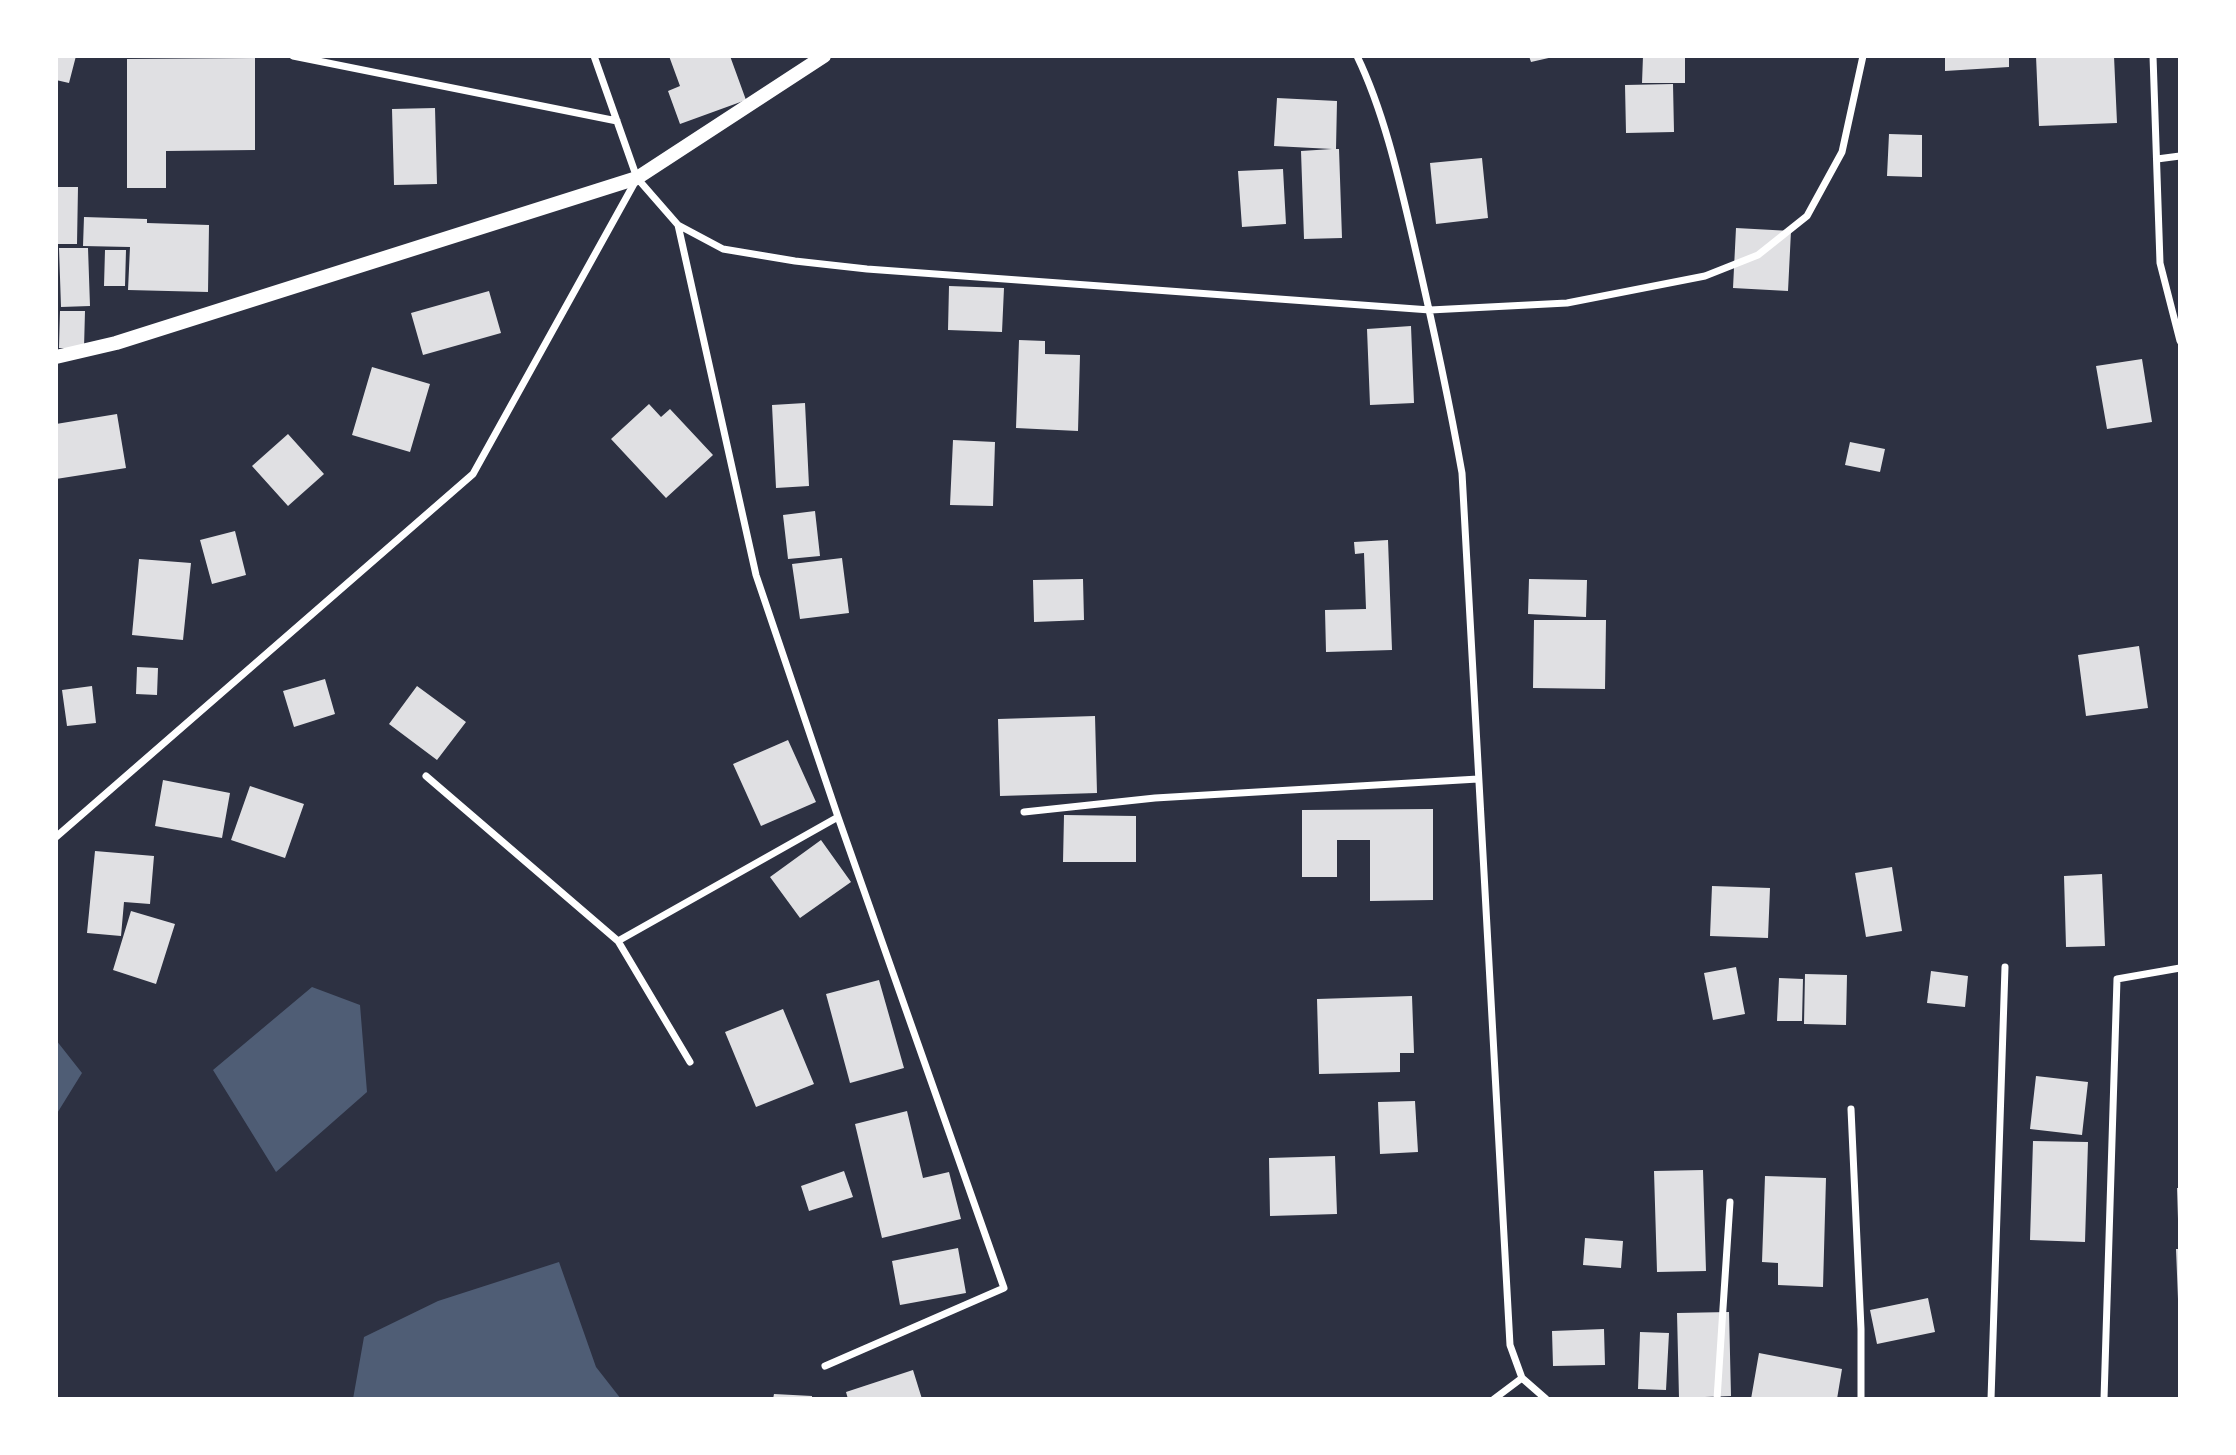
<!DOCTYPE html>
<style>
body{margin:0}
#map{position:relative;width:2236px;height:1455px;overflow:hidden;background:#2d3142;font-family:Barlow,sans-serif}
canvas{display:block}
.frame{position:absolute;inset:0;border:58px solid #fff;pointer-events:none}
</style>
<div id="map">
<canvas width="2236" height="1455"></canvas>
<div class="frame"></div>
</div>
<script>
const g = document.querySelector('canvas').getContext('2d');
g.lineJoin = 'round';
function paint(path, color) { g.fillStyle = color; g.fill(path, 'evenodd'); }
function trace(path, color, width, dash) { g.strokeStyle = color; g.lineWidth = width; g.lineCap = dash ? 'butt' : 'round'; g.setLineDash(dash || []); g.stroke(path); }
paint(new Path2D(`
 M312 987 360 1005 367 1092 276 1172 213 1070Z
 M56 1040 82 1073 56 1115Z
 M559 1262 596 1367 621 1399H353L364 1337 438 1301Z`), '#4f5d75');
paint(new Path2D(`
 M56 56H76L69 83 56 80Z
 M669 56H730L746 100 680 124 668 91 680 86Z
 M1529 56H1553V57L1531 62Z
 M1643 56H1685V83H1642Z
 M1945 56H2009V67L1945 71Z
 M2036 56H2114L2117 123 2039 126Z
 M255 58V150L166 151V188H127V59Z
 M1673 84 1674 132 1626 133 1625 85Z
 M1277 98 1337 101 1336 149H1339L1342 238 1304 239 1301 151 1332 149 1274 146Z
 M435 108 437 184 394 185 392 109Z
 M1889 134 1922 135V177L1887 176Z
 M1482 158 1488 218 1436 224 1430 163Z
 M1283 169 1286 224 1242 227 1238 171Z
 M57 187H78L77 244H57Z
 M84 217 147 219V223L209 225 208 292 128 290 130 247 83 246Z
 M1736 228 1791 231 1788 291 1733 288Z
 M59 248H88L90 306 61 307Z
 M105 250H126L125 286H104Z
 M949 286 1004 288 1002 332 948 330Z
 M489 291 501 333 423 355 411 313Z
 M60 311H85L84 348H59Z
 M1411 326 1414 403 1370 405 1367 329Z
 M1019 340 1045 341V354L1080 355 1078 431 1016 428Z
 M2142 359 2152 422 2107 429 2096 366Z
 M372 367 430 384 410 452 352 435Z
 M805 403 809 486 776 488 772 405Z
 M649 404 661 417 670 409 713 455 666 498 611 439Z
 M117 414 126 468 56 479V424Z
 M288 434 324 474 288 506 252 466Z
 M953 440 995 442 993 506 950 505Z
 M1850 442 1885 449 1880 472 1845 465Z
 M815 511 820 556 788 559 783 515Z
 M235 531 246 575 212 584 200 540Z
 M1388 540 1392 650 1326 652 1325 610 1366 609 1364 553 1355 554 1354 542Z
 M842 558 849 613 800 619 792 564Z
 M139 559 191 563 183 640 132 635Z
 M1083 579 1084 620 1034 622 1033 580Z
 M1529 579 1587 580 1586 617 1528 614Z
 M1534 620H1606L1605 689 1533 688Z
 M2139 646 2148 708 2086 716 2078 655Z
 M137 667 158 668 157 695 136 694Z
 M325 679 335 714 294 727 283 691Z
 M92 686 96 723 67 726 62 690Z
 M417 686 466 722 437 760 389 724Z
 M1095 716 1097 793 1000 796 998 719Z
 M788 740 816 802 761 826 733 764Z
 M163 780 230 793 222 838 155 826Z
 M250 786 304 804 285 858 231 840Z
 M1433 809V900L1370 901V840H1337V877H1302V810Z
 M1064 815 1136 816V862H1063Z
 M821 840 851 882 800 918 770 877Z
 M95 851 154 856 150 904 124 902 121 936 87 933Z
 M1892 867 1902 931 1866 937 1855 873Z
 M2102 874 2105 946 2066 947 2064 876Z
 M1712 886 1770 888 1768 938 1710 936Z
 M131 911 175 924 156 984 113 970Z
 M1736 967 1745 1014 1713 1020 1704 973Z
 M1931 971 1968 976 1965 1007 1927 1003Z
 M1805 974 1847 975 1846 1025 1804 1024Z
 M1779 978 1803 979 1802 1021H1777Z
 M879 980 904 1068 850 1083 826 994Z
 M1412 996 1414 1053H1400V1072L1319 1074 1317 999Z
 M783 1009 814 1084 756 1107 725 1032Z
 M2036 1076 2088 1082 2082 1135 2030 1129Z
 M1415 1101 1418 1152 1380 1154 1378 1102Z
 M907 1111 923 1178 949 1172 961 1219 882 1238 855 1124Z
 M2033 1141 2088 1142 2085 1242 2030 1240Z
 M1335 1156 1337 1214 1270 1216 1269 1158Z
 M1703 1170 1706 1271 1657 1272 1654 1171Z
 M844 1171 853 1197 809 1211 801 1186Z
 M1765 1176 1826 1178 1823 1287 1778 1285V1263L1762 1262Z
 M2177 1188H2180V1219H2178Z
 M1585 1238 1623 1241 1621 1268 1583 1265Z
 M958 1248 966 1293 900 1305 892 1261Z
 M2176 1249H2180V1299H2178Z
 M1928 1298 1935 1332 1877 1344 1870 1310Z
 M1729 1312 1731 1396 1679 1398 1677 1313Z
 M1604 1329 1605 1365 1553 1366 1552 1331Z
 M1640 1332 1669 1333 1666 1390 1638 1389Z
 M1759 1353 1842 1369 1837 1399H1751Z
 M913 1370 922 1399H848L846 1392Z
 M774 1394 812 1396V1399H773Z`), '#e0e0e3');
trace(new Path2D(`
 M293 56 617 121
 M594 56 637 178 678 225 723 249 795 261 867 269 1430 310 1567 303 1705 276 1758 255 1807 216 1842 152 1863 56
 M1357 56C1384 112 1399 179 1413 239 1431 317 1448 394 1462 473L1510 1345 1522 1378 1546 1399
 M2153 56 2160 263 2180 341
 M2157 159 2180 156
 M678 225 756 575 838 817 1004 1288 825 1366
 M426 776 618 941
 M1024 812 1155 798 1478 779
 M56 837 473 474 635 182
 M690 1062 618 941 838 817
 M1851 1109 1861 1329V1399
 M1494 1399 1522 1378
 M1717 1399 1730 1202
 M1991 1399 2005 967
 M2104 1399 2117 979 2180 968`), '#fff', 7);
trace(new Path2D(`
 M56 357 116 343 637 178 824 56`), '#fff', 14);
</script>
